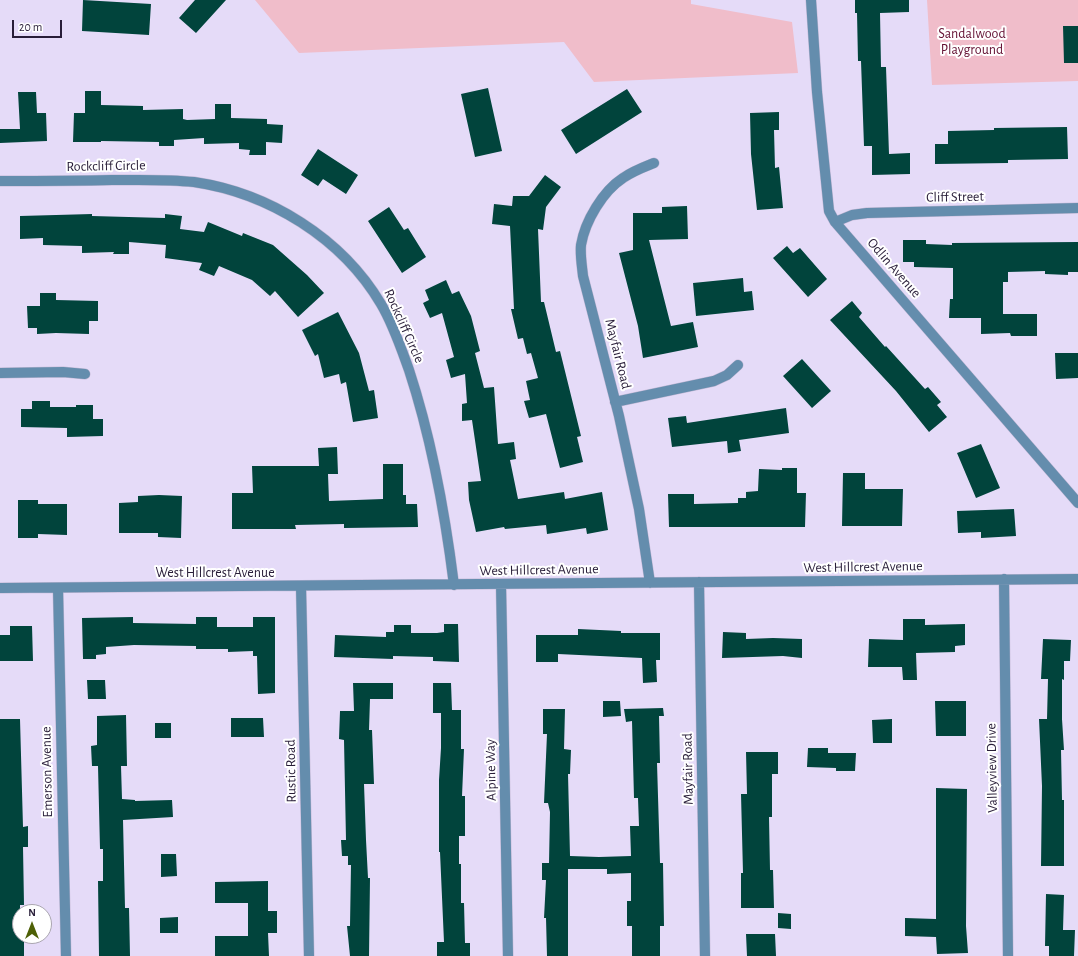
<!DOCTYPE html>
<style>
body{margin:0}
#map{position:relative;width:1078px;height:956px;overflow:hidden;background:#e5dbf8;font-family:"Alegreya Sans",sans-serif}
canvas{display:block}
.north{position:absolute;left:12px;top:904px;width:40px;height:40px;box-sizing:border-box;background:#fff;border:1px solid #a9a5af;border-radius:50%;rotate:0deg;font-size:11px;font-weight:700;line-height:16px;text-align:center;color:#281d38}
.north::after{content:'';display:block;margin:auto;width:14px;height:18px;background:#4e6006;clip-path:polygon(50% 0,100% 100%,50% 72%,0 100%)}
.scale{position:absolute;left:12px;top:20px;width:50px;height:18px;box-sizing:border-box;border:2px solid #281d38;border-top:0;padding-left:5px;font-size:12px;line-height:14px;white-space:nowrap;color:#281d38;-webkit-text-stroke:3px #fff;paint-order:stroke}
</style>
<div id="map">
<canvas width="1078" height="956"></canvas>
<div class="north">N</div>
<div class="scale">20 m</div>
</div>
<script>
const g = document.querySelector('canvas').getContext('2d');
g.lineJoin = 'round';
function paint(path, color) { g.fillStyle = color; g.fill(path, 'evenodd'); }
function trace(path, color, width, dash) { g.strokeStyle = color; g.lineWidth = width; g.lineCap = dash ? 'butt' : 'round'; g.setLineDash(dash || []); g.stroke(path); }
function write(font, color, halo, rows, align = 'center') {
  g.font = font + ' "Alegreya Sans",sans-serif'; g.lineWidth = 4; g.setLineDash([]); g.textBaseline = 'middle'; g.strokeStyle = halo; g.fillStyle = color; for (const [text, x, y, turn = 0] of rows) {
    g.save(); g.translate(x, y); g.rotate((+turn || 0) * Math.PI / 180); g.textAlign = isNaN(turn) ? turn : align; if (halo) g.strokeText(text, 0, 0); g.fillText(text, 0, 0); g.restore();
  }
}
paint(new Path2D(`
 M255 0H691V4L792 22 798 73 594 82 564 42 299 53Z
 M927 0H1078V81L932 85Z`), '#f0bdca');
paint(new Path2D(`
 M83 0 151 4 149 35 82 31Z
 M195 0H226L196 33 179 18Z
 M855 0H909V12L880 13 881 67H886L889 154 910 153V174L872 175V146H864L861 61H858L857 13H855Z
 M1063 26H1078V63H1064Z
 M488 88 502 151 475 157 461 94Z
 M627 89 642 112 576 154 561 130Z
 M85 91H101V105L143 106V110L183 109V119L187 120 215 119V104H231V118L267 119V124L283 125 282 143 266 142V155H249L250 150 239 149V143L204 144V138L174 140V146H159V142L101 141V142H73L74 113H85Z
 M18 92H36L37 113H46L47 141 0 143V129H20Z
 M779 112V130H774L775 168 779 167 783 208 757 210 751 154 750 113Z
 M1067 127 1068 159 1008 160V163L935 164V144H948V131L994 130V128Z
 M318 149 358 175 346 194 323 179 318 186 301 175Z
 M545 175 561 187 546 207 543 230 538 229 541 302H544L556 352 560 351 581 436 577 437 583 462 560 468 546 414 529 418 524 401 530 400 526 381 538 378 531 353 527 354 523 338 518 339 511 309H514L510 226 492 224 494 204 512 206 513 196H529Z
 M687 206 688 239 649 240 671 326 693 322 698 347 643 358 638 326 619 253 633 250V213H662V207Z
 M389 207 404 230 408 228 426 257 402 273 368 221Z
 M92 214V216L165 218V214L182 216 180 229 204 232 208 222 242 236 243 233 273 245 307 275 324 293 298 317 275 291 270 296 252 280 219 266 214 276 199 270 202 263 165 258 166 245 129 242V254H113L114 252 82 253V246L43 245V238L20 239V216Z
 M903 240H926V244L952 245V243L1078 242V272H1068V275L1045 274V271L1008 272V282H1003V314H1037V336H1011L1010 333 981 334V318H949L950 299H953V268L914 267V262H903Z
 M787 246 793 253 800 248 827 279 808 297 773 258Z
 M743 278 744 292 752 291 754 310 696 316 693 283Z
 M446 280 452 294 459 291 471 316 480 351 475 353 484 388 494 387 498 444 514 442 516 459 510 460 518 499 564 492 565 499 602 492 608 530 587 534 586 528 547 534 546 525 505 529 504 527 476 532 469 500 468 482 481 481 472 420 462 421V404L467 403 465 374 451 378 446 360 454 357 442 313 430 318 423 303 429 300 425 290Z
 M40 293H56V300L98 301V321H89V334L56 333 37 334V328H28L27 306H40Z
 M852 301 862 313 859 317 885 347 886 346 925 389 928 387 941 402 937 405 947 417 929 432 896 391 830 320Z
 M338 312 359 353 369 391 374 390 378 418 353 422 346 382 341 384 339 374 324 378 318 354 315 356 302 330Z
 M1055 353H1078V378L1056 379Z
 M802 359 831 391 812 408 783 376Z
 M32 401H50V407H76V405H93V419H103V436L67 437V428L21 427V409H32Z
 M786 408 789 433 739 440 741 451 728 453 727 441 672 447 668 418 686 416 687 423Z
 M981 444 1000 488 976 498 957 453Z
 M337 447 338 474H328L329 501 383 499V464H403V495H406V504H417L418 527 344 528V524L295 525 296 529H232V493H253L252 466H319L318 448Z
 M782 468H797V493H806L805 527H669L668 494H694V504L738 503V498H746V492L758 491 759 469 782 470Z
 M843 473H865V489H903L902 526H842Z
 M159 495 182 496 181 538 158 537V533H119V503L138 502V496Z
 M18 500H38V504H67V535L38 534V538H18Z
 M1014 509 1016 536 981 538V532L958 533 957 511Z
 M133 617V623L196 624V617H217V627H253V617H275V693L258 694 257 656H253V651L228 652V649H196V646L134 645 106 647V654L96 655V659H83L82 618Z
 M903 619H925V625L965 624V645L955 646V652L916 653 917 680H903L902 667H868L869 639 903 640Z
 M444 624H458L459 662 433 661V657L393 656V659L334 657 335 635 386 637V632H394V625H411V633H437L444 632Z
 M10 626H32L33 661H0V635H10Z
 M578 629 621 631V633H660V660H656L657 682 643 683 642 658 558 654V662H536V635H578Z
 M723 632 746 633V639L773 638 802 639V658L783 656 722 658Z
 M1043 639 1071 640 1070 661H1064V680L1062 679V719L1064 750H1061L1062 800H1064V866H1041L1042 786 1039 719H1047L1048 679H1041Z
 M87 680H105L106 699H88Z
 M353 683H393V699H370L369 730H372L374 784H364L366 840 368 878H370L369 956H350L347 926H350L351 865H348V856H342L341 840H346L344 740 339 739 340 711H354Z
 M433 683H451L452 710H461V749H464L462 796H465V836H459V864H461V903H464L465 943H470V956H437V942H444L440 852H439V780L441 748V713H433Z
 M603 701H620L621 716 603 717Z
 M935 701H966V736H936Z
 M663 708 664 716H659L660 763H657L660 863H663L664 926H660V956H632V926H627V901H631V873L607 874V869H568V956H547L546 918H544L546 880H542V863H549L550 812 548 803H544L547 734H543V709H565L564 749 571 750 570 774H568L570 856 599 857 631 856 630 826H639L638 798H634L632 721 626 722 624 709Z
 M126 715 127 766H121L122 799 135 800V801L172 800 173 817 123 820 125 908H129L130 956H99L98 881H103V849H100L98 766H92L91 746 97 745V716Z
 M231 718H263L264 737H231Z
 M0 719H20L23 827 28 826V847H23L24 905H20V939H24V956H0Z
 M892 719V743H873L872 720Z
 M155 723H171V738H155Z
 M808 748H828V753H856L855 771H836V768L807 767Z
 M746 752H778V774H772V817H769L770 870H773L774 908H741V873H743L741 794H747Z
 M936 788 967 789 966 926 968 953 937 954 936 937 905 936V918L936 919Z
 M161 854H176L177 876 161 877Z
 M268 881V911H277V933H268L269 956H215V936H248V903H215V882Z
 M1046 894 1064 895 1063 930H1075L1074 956H1049V946H1045Z
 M778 913 791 914V929L778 928Z
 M178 917V933H160V918Z
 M746 934H775L776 956H747Z`), '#01443c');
const minor = new Path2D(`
 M811 0 817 92 829 211 835 222 1078 503
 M0 181C37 181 74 181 112 180 139 180 167 179 194 182 269 193 342 238 381 304 393 324 401 348 409 370 432 440 445 513 454 585
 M835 222 852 215 867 213 1078 208
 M0 373 63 372 85 374
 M615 402 714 381 727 375 738 365
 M1004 579 1008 956
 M699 582 705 956
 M650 583 639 509 619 416 583 276C582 266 580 255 581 245 585 221 603 191 623 178 633 171 644 167 654 163
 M501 584 508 956
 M301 586 309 956
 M0 588 1078 579
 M58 588 66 956`);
trace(minor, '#c3b9d5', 11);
trace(minor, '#648dad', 10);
write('14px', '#641133', '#fff', [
 ["Sandalwood",972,34],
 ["Playground",972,50]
]);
write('14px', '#281d38', '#fff', [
 ["Rockcliff Circle",106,166,-1],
 ["Cliff Street",955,197,-1],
 ["Odlin Avenue",894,268,49],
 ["Rockcliff Circle",404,326,66],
 ["Mayfair Road",618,354,76],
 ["West Hillcrest Avenue",863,567,-1],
 ["West Hillcrest Avenue",539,570,-1],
 ["West Hillcrest Avenue",215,573],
 ["Valleyview Drive",992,768,-91],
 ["Mayfair Road",688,769,-91],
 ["Alpine Way",491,770,-91],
 ["Rustic Road",291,771,-91],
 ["Emerson Avenue",47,772,-91]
]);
</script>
